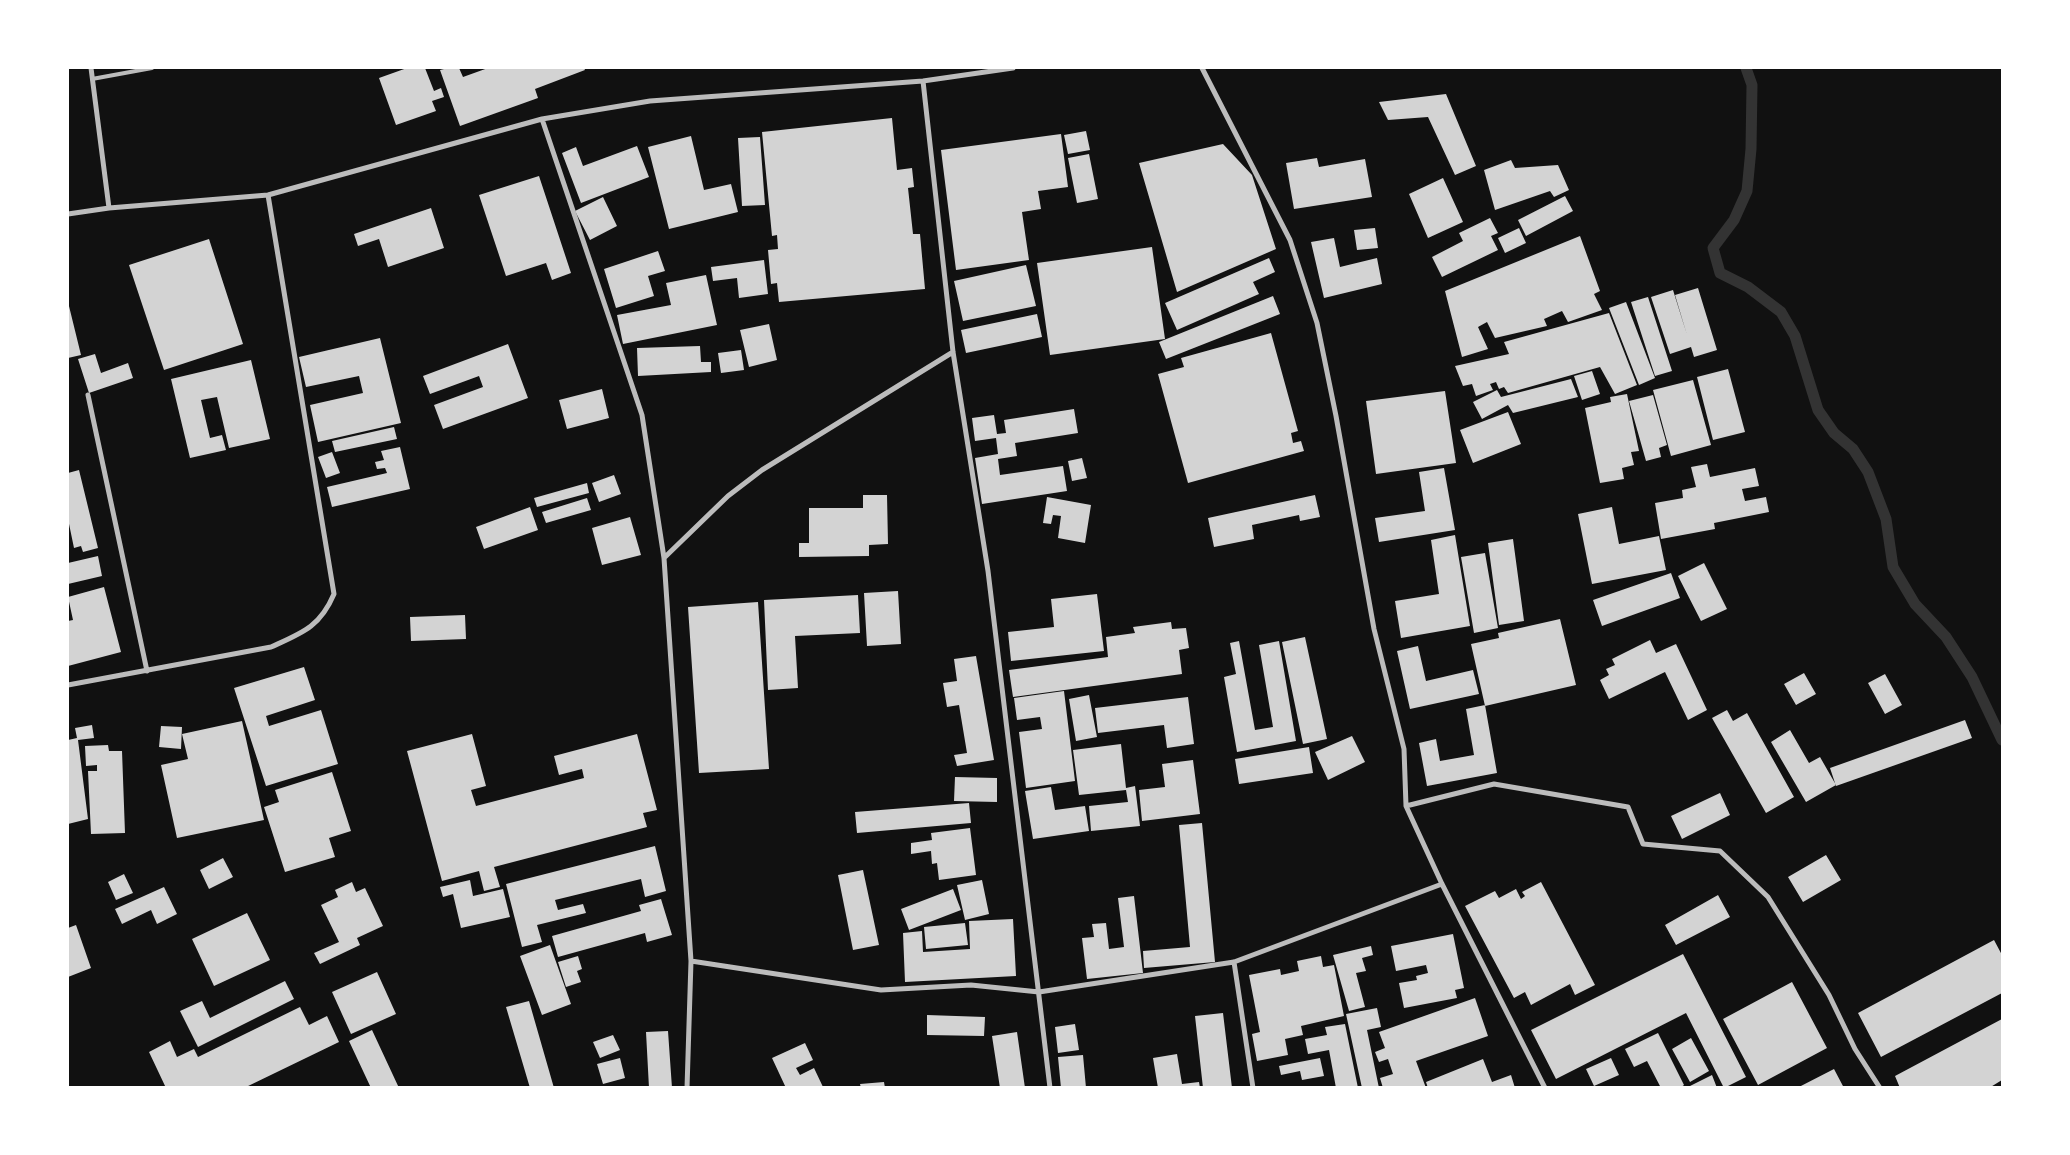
<!DOCTYPE html>
<style>
body{margin:0}
#map{position:relative;width:2070px;height:1155px;overflow:hidden;background:#111;font-family:"IBM Plex Sans",sans-serif}
canvas{display:block}
.frame{position:absolute;inset:0;border:69px solid #fff;pointer-events:none}
</style>
<div id="map">
<canvas width="2070" height="1155"></canvas>
<div class="frame"></div>
</div>
<script>
const g = document.querySelector('canvas').getContext('2d');
g.lineJoin = 'round';
function trace(path, color, width, dash) { g.strokeStyle = color; g.lineWidth = width; g.lineCap = dash ? 'butt' : 'round'; g.setLineDash(dash || []); g.stroke(path); }
function paint(path, color) { g.fillStyle = color; g.fill(path, 'evenodd'); }
trace(new Path2D(`
 M1746 68 1752 85 1751 149 1747 191 1734 220 1713 248 1720 273 1748 287 1781 312 1795 336 1818 410 1834 433 1853 449 1868 472 1886 519 1893 567 1915 604 1946 637 1972 677 2002 740`), '#333', 11);
paint(new Path2D(`
 M407 68H425L434 91 441 88 444 97 432 101 436 111 396 125 379 78Z
 M448 68H459L463 77 488 68H528L529 69 584 68 585 70 535 89 538 98 460 126 440 70Z
 M1446 94 1476 166 1455 175 1428 117 1388 120 1379 102Z
 M892 118 897 170 912 168 914 187 908 188 913 234H920L925 289 779 302 777 283 771 284 768 250 778 249 777 235 772 236 762 132Z
 M1086 131 1090 150 1068 154 1064 135Z
 M1061 134 1068 187 1038 191 1041 209 1022 212 1029 260 956 270 941 150Z
 M691 136 704 190 731 184 738 212 669 229 648 147Z
 M760 137 765 205 742 206 738 138Z
 M1223 144 1252 175 1276 249 1177 292 1139 163Z
 M637 146 649 177 581 203 562 153 576 147 583 166Z
 M1089 154 1098 199 1077 203 1068 158Z
 M1317 158 1319 167 1365 159 1372 197 1294 209 1286 163Z
 M1511 160 1515 168 1558 165 1569 190 1554 197 1550 191 1495 210 1484 170Z
 M539 176 571 273 552 280 546 263 506 276 479 195Z
 M1443 178 1463 222 1428 238 1409 194Z
 M1565 196 1573 211 1526 236 1518 220Z
 M603 197 617 226 590 240 575 211Z
 M431 208 444 248 388 267 379 239 358 246 354 234Z
 M1490 218 1498 233 1491 236 1498 250 1442 277 1432 257 1463 241 1459 233Z
 M1375 228 1378 248 1357 250 1354 230Z
 M1519 228 1526 243 1505 253 1498 238Z
 M1580 236 1600 291 1594 294 1602 310 1568 322 1562 311 1544 319 1547 326 1495 338 1487 322 1478 327 1488 349 1462 357 1445 291Z
 M1334 238 1340 267 1377 258 1382 284 1324 298 1311 242Z
 M209 239 243 344 164 370 129 265Z
 M1152 247 1165 339 1050 355 1037 263Z
 M658 251 665 271 648 276 654 296 616 308 604 269Z
 M1269 258 1275 272 1253 282 1259 294 1177 330 1165 303Z
 M764 260 768 294 739 298 737 278 713 281 711 267Z
 M1026 265 1036 306 963 321 954 281Z
 M706 275 717 325 623 344 617 315 671 305 666 283Z
 M1698 288 1717 350 1694 357 1691 347 1670 354 1651 297 1673 290 1687 335 1675 295Z
 M1273 296 1280 314 1166 359 1159 342Z
 M1648 297 1672 371 1655 376 1631 302Z
 M68 302 81 355 68 358Z
 M1626 302 1655 378 1639 385 1609 308Z
 M1609 313 1637 385 1615 394 1600 367 1508 393 1504 387 1499 389 1496 382 1490 384 1493 390 1476 396 1472 384 1463 386 1455 366 1509 354 1504 342Z
 M1037 314 1042 337 966 353 961 330Z
 M769 324 777 360 749 367 740 330Z
 M1271 333 1298 431 1291 433 1293 443 1301 441 1304 451 1188 483 1158 374 1184 367 1181 358Z
 M380 338 401 423 318 442 310 405 363 393 359 376 306 387 299 357Z
 M508 344 528 398 443 429 434 405 483 387 479 376 430 394 423 376Z
 M700 346 701 362H711V372L638 376 637 348Z
 M741 350 744 370 721 373 718 353Z
 M95 354 101 373 128 363 133 378 89 393 78 359Z
 M251 360 270 439 229 448 217 397 201 400 210 438 222 435 226 450 190 458 171 379Z
 M1728 369 1745 432 1713 440 1697 377Z
 M1592 371 1600 394 1582 400 1574 376Z
 M1571 379 1578 397 1513 413 1508 405 1482 419 1473 402 1497 390 1501 397Z
 M1693 380 1711 445 1671 456 1653 390Z
 M602 389 609 418 567 429 559 400Z
 M1445 391 1456 463 1376 474 1366 401Z
 M1627 394 1639 451 1631 452 1634 465 1622 468 1624 479 1600 483 1585 408 1611 402 1610 397Z
 M1653 395 1667 445 1659 448 1661 457 1646 461 1629 401Z
 M1074 409 1078 433 1015 443 1017 456 998 459 1000 475 1063 466 1067 491 982 504 975 458 998 454 996 438 975 441 972 418 994 415 997 434 1006 433 1004 420Z
 M1508 412 1521 444 1473 463 1460 430Z
 M394 427 397 439 335 452 332 441Z
 M400 447 410 489 332 507 327 487 387 473 385 468 377 469 375 462 384 460 381 451Z
 M332 452 340 473 326 478 318 457Z
 M1082 458 1087 478 1072 481 1068 461Z
 M1707 464 1710 477 1755 468 1759 486 1742 489 1745 501 1766 497 1769 512 1714 523 1715 529 1661 539 1655 503 1683 498 1682 490 1696 487 1691 467Z
 M1444 468 1455 530 1379 542 1375 518 1425 511 1419 472Z
 M79 470 98 548 83 552 81 546 74 548 68 519V473Z
 M614 475 621 494 599 502 592 483Z
 M587 483 589 493 537 507 534 498Z
 M863 495H887L888 544 869 545V556L799 557V543H809V508H863Z
 M1315 495 1320 517 1300 521 1299 515 1252 525 1254 539 1214 547 1208 518Z
 M1047 497 1091 505 1085 543 1058 538 1061 516 1053 515 1051 524 1043 523Z
 M587 498 591 510 546 523 542 512Z
 M530 507 538 530 484 549 476 527Z
 M1612 507 1619 544 1659 536 1666 570 1592 584 1578 514Z
 M630 517 641 555 602 565 592 528Z
 M1455 535 1470 626 1401 638 1395 601 1439 594 1431 540Z
 M1513 539 1524 621 1499 625 1488 543Z
 M1485 553 1498 628 1474 633 1461 557Z
 M98 556 102 576 68 584V563Z
 M1704 563 1727 609 1701 621 1678 576Z
 M1671 573 1680 598 1602 626 1593 600Z
 M104 587 121 652 68 666V621L73 620 68 597Z
 M898 591 901 644 867 646 864 593Z
 M1097 594 1104 651 1011 661 1008 632 1054 627 1051 599Z
 M858 595 860 633 795 636 798 688 768 690 764 600Z
 M758 602 769 769 699 773 688 607Z
 M465 615 466 639 411 641 410 617Z
 M1560 619 1576 685 1485 706 1471 644 1499 638 1498 633Z
 M1171 622 1172 629 1186 628 1189 648 1179 650 1182 674 1013 697 1009 670 1108 657 1106 637 1135 633 1133 627Z
 M1305 637 1327 739 1303 744 1282 642Z
 M1650 640 1656 653 1676 644 1707 710 1688 720 1665 672 1609 699 1600 680 1609 675 1606 669 1615 665 1612 659Z
 M1239 641 1255 730 1273 727 1259 645 1279 641 1296 741 1237 752 1224 677 1236 674 1230 643Z
 M1418 646 1426 681 1473 670 1479 694 1410 709 1397 651Z
 M976 656 994 760 957 766 954 755 967 753 959 705 947 707 943 683 957 681 954 659Z
 M304 667 315 700 266 716 269 726 321 710 338 764 266 786 234 688Z
 M1804 673 1816 694 1796 705 1784 684Z
 M1885 674 1902 705 1885 714 1868 683Z
 M1064 691 1075 781 1026 788 1019 732 1042 729 1040 717 1017 720 1014 698Z
 M1089 695 1097 737 1076 741 1069 699Z
 M1188 697 1194 744 1167 748 1164 725 1098 733 1095 708Z
 M1485 705 1497 773 1427 786 1419 743 1436 739 1440 761 1474 755 1466 709Z
 M1727 710 1733 721 1747 713 1794 797 1766 813 1712 718Z
 M1965 720 1972 738 1836 786 1830 768Z
 M242 721 264 820 177 838 161 765 188 759 182 734Z
 M92 725 94 738 78 740 88 819 68 824V740L77 738 75 728Z
 M161 726 182 727 181 749 159 747Z
 M1790 730 1809 763 1820 757 1836 785 1806 802 1771 742Z
 M472 734 486 786 471 790 476 806 584 778 582 769 559 775 554 756 637 734 657 810 643 813 647 827 494 867 500 887 484 891 479 871 442 881 407 751Z
 M1352 736 1365 762 1328 780 1315 752Z
 M1121 744 1126 788 1135 786 1140 826 1091 831 1089 806 1128 802 1126 790 1079 795 1073 750Z
 M108 745 109 751H122L125 833 91 834 88 771H97V765L86 766 85 746Z
 M1309 747 1313 773 1239 784 1235 759Z
 M1193 760 1200 814 1142 821 1139 790 1165 787 1162 764Z
 M332 772 351 831 329 838 335 857 285 872 264 807 279 802 275 790Z
 M955 777 997 778V802L954 801Z
 M1051 787 1055 810 1085 806 1089 831 1033 839 1025 791Z
 M1720 793 1730 815 1682 839 1671 816Z
 M969 803 971 823 857 833 855 812Z
 M1202 823 1215 962 1144 968 1143 951 1190 947 1179 825Z
 M970 828 976 875 939 880 937 863 932 864 931 851 911 854V843L932 840 931 833Z
 M655 846 666 891 645 897 641 879 555 900 558 910 583 904 586 913 537 925 542 942 522 947 506 884Z
 M1826 855 1841 880 1803 902 1788 877Z
 M223 858 233 877 209 889 200 870Z
 M863 870 879 945 853 950 838 875Z
 M124 874 133 893 116 900 108 882Z
 M470 880 473 896 503 889 510 917 461 928 453 894 443 897 440 887Z
 M982 880 989 914 965 920 957 885Z
 M352 882 356 892 365 888 383 926 357 938 360 945 320 964 314 953 339 942 321 905 338 897 335 890Z
 M1541 882 1595 985 1575 995 1570 984 1531 1005 1525 992 1514 998 1465 906 1495 891 1499 898 1516 889 1521 899 1525 896 1522 892Z
 M164 887 177 914 157 924 151 910 122 924 115 909Z
 M953 889 961 910 909 930 901 909Z
 M1718 895 1730 917 1676 945 1665 925Z
 M1134 896 1143 973 1087 979 1082 938 1094 937 1092 924 1106 923 1109 949 1124 947 1118 898Z
 M661 899 672 935 647 942 645 933 558 957 552 936 641 911 639 905Z
 M247 913 270 960 214 986 192 939Z
 M1013 919 1016 976 905 982 903 933 922 931 923 952 970 949 969 921Z
 M965 923 968 945 926 949 924 927Z
 M76 925 91 968 68 977V928Z
 M1453 934 1464 988 1455 990 1457 998 1404 1008 1399 983 1417 980 1416 976 1428 973 1426 965 1396 971 1391 946Z
 M1994 940 2002 955V993L1881 1057 1858 1013Z
 M550 945 571 1004 542 1015 520 956Z
 M1371 946 1373 955 1362 958 1366 971 1356 973 1365 1007 1349 1011 1333 955Z
 M1683 954 1746 1077 1724 1088 1686 1013 1556 1079 1531 1030Z
 M578 956 582 969 577 971 581 982 566 987 558 962Z
 M1321 956 1323 967 1334 965 1344 1016 1301 1026 1303 1035 1285 1039 1288 1055 1257 1061 1252 1034 1260 1032 1249 975 1280 969 1281 975 1299 971 1297 961Z
 M377 972 396 1014 351 1034 332 992Z
 M285 981 294 999 198 1047 180 1011 202 1001 210 1018Z
 M1792 982 1827 1048 1758 1085 1723 1019Z
 M1475 998 1488 1036 1416 1061 1426 1088H1383L1380 1078 1393 1074 1388 1059 1379 1062 1375 1052 1385 1048 1379 1032Z
 M529 1001 554 1088H530L506 1007Z
 M300 1007 309 1025 327 1016 339 1042 244 1088H166L149 1052 170 1041 177 1057 194 1049 198 1057Z
 M1377 1008 1381 1027 1367 1030 1379 1088H1362L1346 1014Z
 M1223 1013 1232 1088H1203L1195 1016Z
 M927 1015 985 1017 984 1036 927 1035Z
 M2002 1019V1080L1989 1088H1900L1895 1076Z
 M1075 1024 1079 1050 1058 1053 1055 1027Z
 M1345 1024 1358 1088H1336L1329 1050 1308 1054 1305 1039 1327 1035 1325 1027Z
 M372 1030 399 1088H371L349 1041Z
 M668 1031 672 1088H649L646 1032Z
 M1017 1032 1025 1088H1000L992 1036Z
 M1658 1033 1684 1085 1680 1088H1661L1647 1061 1634 1067 1625 1049Z
 M613 1035 620 1050 600 1058 593 1042Z
 M1691 1038 1709 1071 1690 1082 1672 1049Z
 M805 1043 813 1060 796 1068 800 1075 814 1068 823 1087 786 1088 772 1058Z
 M1177 1054 1182 1084 1199 1082 1200 1088H1158L1153 1058Z
 M1083 1055 1086 1088H1061L1058 1057Z
 M620 1058 625 1078 603 1084 597 1064Z
 M1320 1058 1324 1076 1302 1080 1300 1071 1281 1075 1279 1066Z
 M1611 1058 1619 1075 1594 1086 1586 1069Z
 M1483 1059 1492 1082 1511 1075 1515 1088H1428L1426 1082Z
 M1834 1069 1844 1088H1797Z
 M1712 1075 1717 1088H1686Z
 M884 1082 885 1088H861L860 1084Z`), '#d3d3d3');
trace(new Path2D(`
 M92 79 152 68`), '#bcbcbc', 4);
trace(new Path2D(`
 M91 68 109 208
 M1202 68 1290 240 1317 323 1336 416 1374 629 1404 749 1406 806 1442 884 1545 1088
 M923 81 953 352 988 571 1050 1088
 M542 119 642 415 664 558 691 961 687 1088
 M68 214 109 208 268 195 542 119 650 101 923 81 1013 68
 M88 395 147 671
 M664 558 728 496 762 470 953 352
 M68 685 271 647C302 633 320 627 334 594L268 195
 M1406 806 1494 784 1628 807 1643 844 1720 851 1768 897 1829 995 1855 1049 1880 1088
 M691 961 881 990 971 985 1039 992 1234 962 1442 884
 M1234 962 1253 1088`), '#bcbcbc', 5);
</script>
